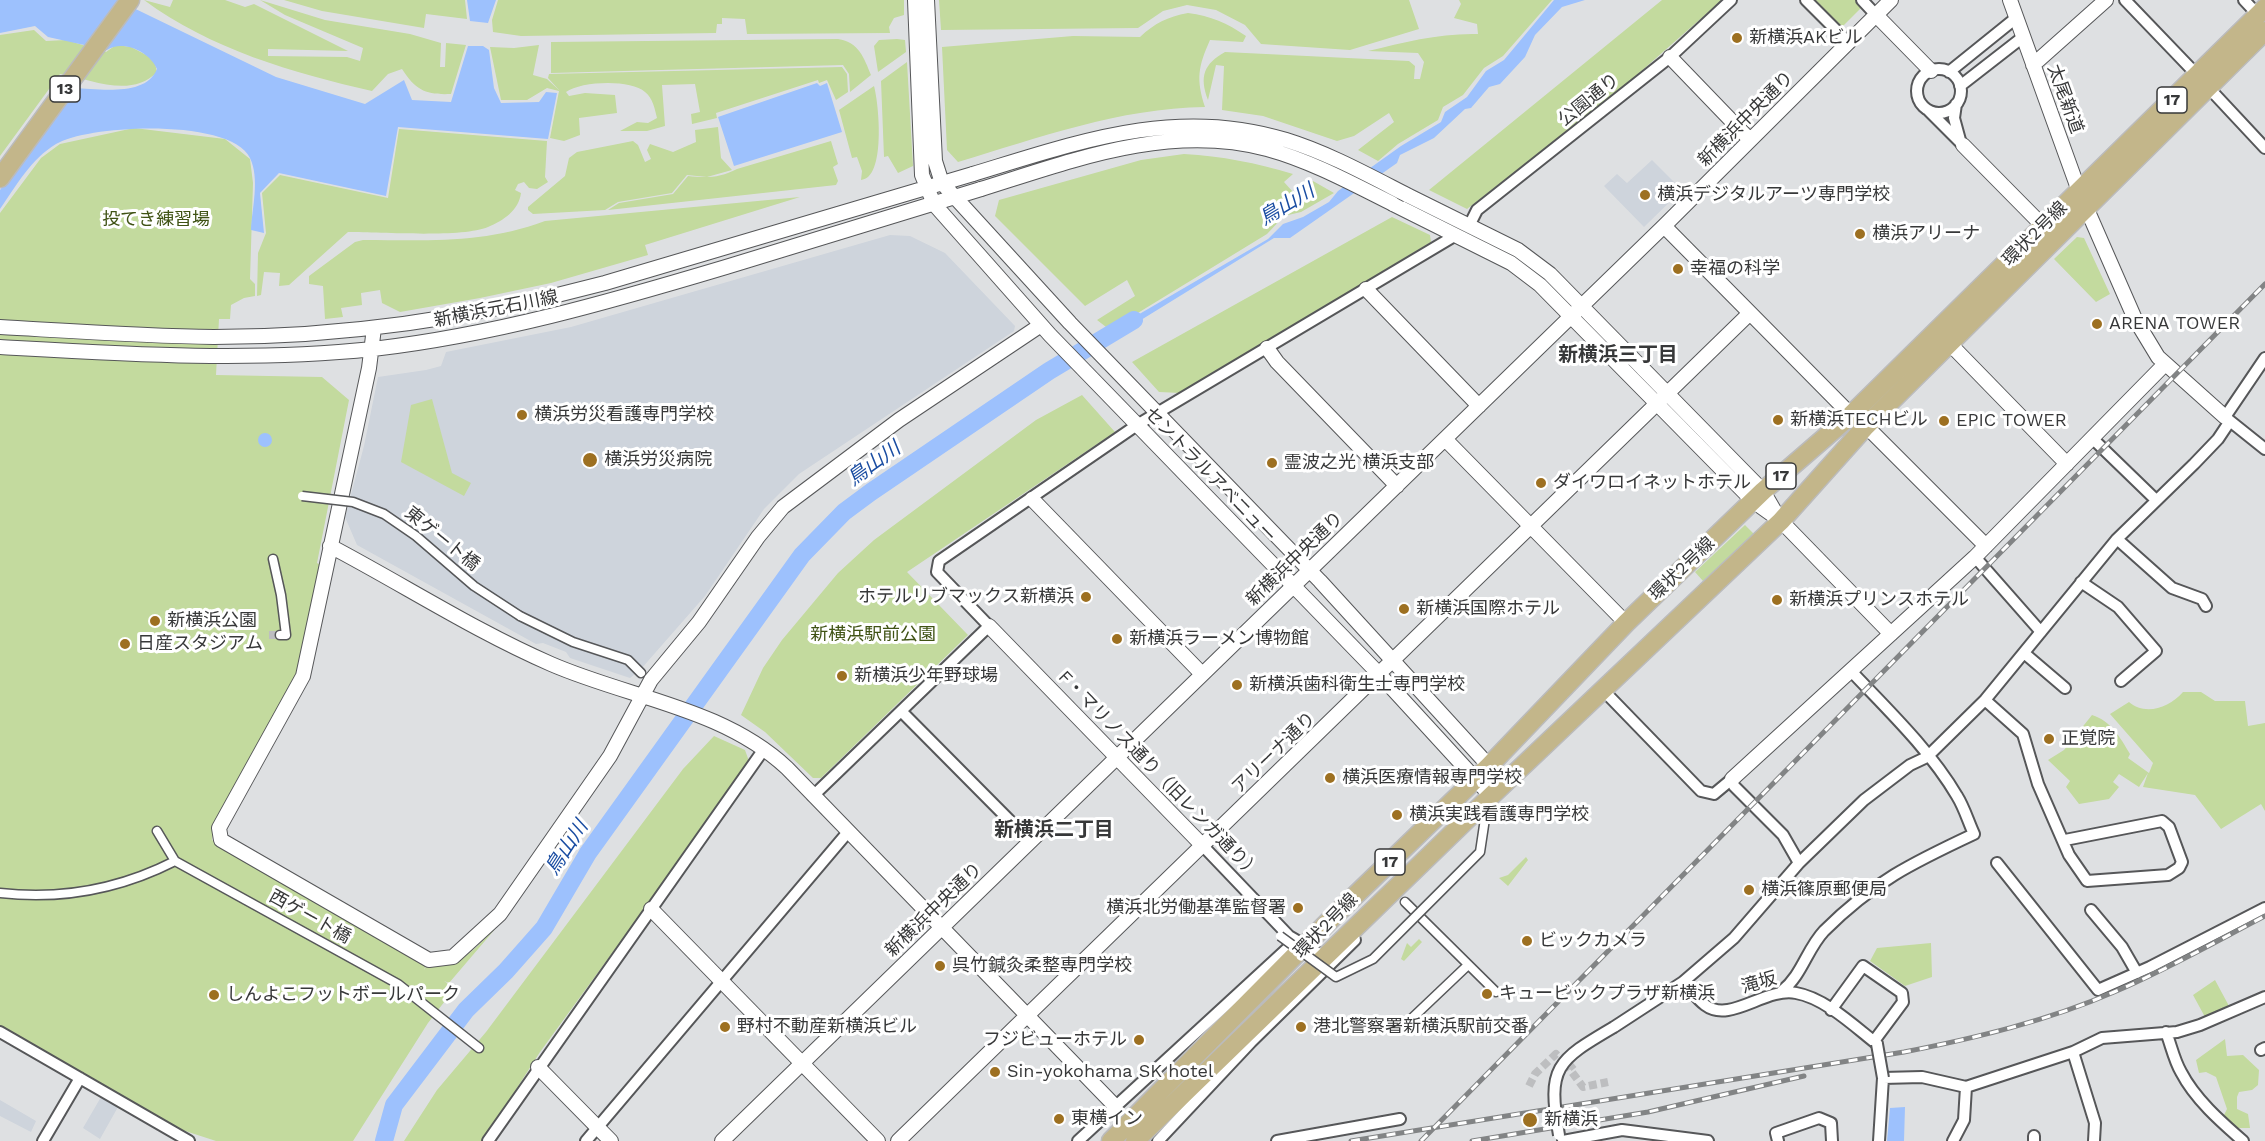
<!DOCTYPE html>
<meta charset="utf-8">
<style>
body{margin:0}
canvas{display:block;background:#dee0e2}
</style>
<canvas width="2265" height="1141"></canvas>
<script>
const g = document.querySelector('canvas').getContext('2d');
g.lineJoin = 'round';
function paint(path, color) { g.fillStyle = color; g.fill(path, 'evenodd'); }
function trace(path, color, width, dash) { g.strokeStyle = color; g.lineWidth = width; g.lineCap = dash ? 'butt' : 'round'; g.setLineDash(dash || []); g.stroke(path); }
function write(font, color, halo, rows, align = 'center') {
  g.font = font + ' "Work Sans","Noto Sans JP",sans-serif'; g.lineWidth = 6; g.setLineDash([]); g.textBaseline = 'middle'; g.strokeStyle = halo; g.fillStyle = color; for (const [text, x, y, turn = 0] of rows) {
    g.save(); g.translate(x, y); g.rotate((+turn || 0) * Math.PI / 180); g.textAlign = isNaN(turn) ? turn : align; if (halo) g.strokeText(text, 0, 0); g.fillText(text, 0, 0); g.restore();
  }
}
paint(new Path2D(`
 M1652 160 1682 190 1644 227 1604 186 1617 174 1627 183Z
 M890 235 910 236 945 253 1015 326 1014 331 799 474 764 509 705 596 641 669 630 678 570 658 566 652 543 643 536 644 357 545 345 517 364 446 378 377 426 370 441 366 446 352 571 327Z
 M101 1097 118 1107 100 1139 83 1128Z
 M0 1100 36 1121 31 1132 0 1116Z`), '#ced4dc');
paint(new Path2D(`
 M144 0 170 7 173 0H225L245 7 254 4 348 51 268 49V56L347 57 360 61 363 48 285 15 260 0 325 20 410 34 441 43 440 67H445L446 43 466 45 451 94C427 95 416 91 402 69L388 74 372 91C293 73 210 49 144 0Z
 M284 0H465L467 19 426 14 424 28 322 11Z
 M498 0H904V15L894 18 889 27 890 33 747 34 745 19 722 18V24H717L716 33 521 36 493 32 492 20Z
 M939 0H1409L1419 29 1350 50 1261 44 1245 25 1216 10 1187 5 1163 11 1138 28 941 30Z
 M1459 0H1552L1503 56 1484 68 1463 95 1443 107 1438 120 1398 144 1378 161 1358 150 1394 122 1389 113 1354 136 1337 141 1263 116 1222 110 1224 66 1216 65 1208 100C1199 76 1204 64 1225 52L1409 61 1415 66 1414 79H1420L1424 62 1418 53 1368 51C1405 42 1440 33 1478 34L1477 24 1454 18 1461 4Z
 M1662 0H1722L1613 96 1467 209 1429 190Z
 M1812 0H1857L1863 6 1840 29Z
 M1188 13C1211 16 1227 23 1246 36L1243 42 1210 40C1198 67 1196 79 1205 107 1120 108 1038 138 958 162L947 150 942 47 1073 36 1140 37C1155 23 1167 17 1188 13Z
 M34 30 46 41 66 40 106 52 116 45 131 47 154 59 157 72C131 99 91 79 60 74L0 156V35Z
 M838 39C859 42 864 58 871 75L850 92 849 74 843 65 551 73V42Z
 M897 39 905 40 906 52 878 72 874 46 879 40Z
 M539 45 533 75 547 79 560 91 548 78 549 74 842 67 847 74 848 92 836 100 827 80 819 83 818 80 716 113 717 118 692 124 691 114 700 112 695 84 662 85 665 126 647 131H620L637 122 648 123 657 118C655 110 653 98 645 92 631 79 581 81 566 92L569 96 585 93 615 95 617 113 579 118 580 135 564 141 550 138 559 91 547 88 527 100H501L490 47 514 48Z
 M907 62 913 166 898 173 888 156 884 157 881 81Z
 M874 86C879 104 886 178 861 180L862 171 857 157 852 158 839 110Z
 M718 127 721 158 732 170 707 177 687 175 672 193 618 202 605 210 533 214 528 210V207L565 176 569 158 577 152 633 141 638 145 645 162 651 159 647 150 650 144 673 152 696 142 695 130Z
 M134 128 225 139 250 159 253 183 250 279 255 284V296L244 298 231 305 230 319H219L216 375 322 377 349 400 317 563 321 565 298 677 213 829 212 840 256 869 258 866 426 964 424 970 427 965C461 969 473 949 496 928L449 983 444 981 455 988 428 1023 353 1141H216L176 1128 0 1027V213L41 158 60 144Z
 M399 129 547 141 545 177 548 182 537 189 529 188 524 182 518 184 515 190 521 193C519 210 503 221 488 227 462 238 380 232 348 232L289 285 279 286 280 273 264 272 261 295 257 296 258 253 266 233 262 193 280 175 388 198Z
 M831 141 838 164 833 167 838 181 836 185 608 210 619 203 673 194 688 176C706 178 720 178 737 169Z
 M1184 154C1222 156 1256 163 1293 174L1284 182 1293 192 1313 181 1334 193 1301 212 1284 216 1267 234 1110 330 1097 320 1135 296 1127 280 1085 306 995 216 999 200 1141 160Z
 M800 197 645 245 648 255 551 283 480 298 400 312 382 303 380 290 361 293 362 305 341 308 343 317 325 319 323 286 309 284V276L355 242 363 240C427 240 484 244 545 221Z
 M1392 217 1430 235 1431 242 1181 393 1159 392 1132 362Z
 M2077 237 2084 238 2110 294 2096 302 2054 259Z
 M1082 395 1115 432 907 572 968 635 821 778H813L765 732 741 715 763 668 782 640 838 573 874 540 1036 420Z
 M432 399 452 473 471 483 464 496 401 462 411 405Z
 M1745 525 1754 534 1703 581 1695 572Z
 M2183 692H2201L2215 701H2245L2248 726 2265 723V811L2261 804 2221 829 2195 795 2143 787 2148 773 2139 787 2119 774 2113 782 2119 787 2109 799 2079 804 2066 787 2070 781 2048 760 2064 750 2092 715C2111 721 2120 737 2130 754L2128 758 2149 773 2153 763 2110 714 2129 702C2145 716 2169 708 2183 692Z
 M714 736 745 750 750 764 540 1052 483 1141H404L437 1090 486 1032 683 769Z
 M1526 857 1528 860 1508 886 1499 878 1508 875Z
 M1419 939 1422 942 1404 961 1401 959 1407 943 1411 947Z
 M1931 943 1932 977 1905 986 1870 961 1877 948Z
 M2215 980 2229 1006 2205 1017 2193 995Z
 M2225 1039 2227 1056 2243 1055 2259 1070 2258 1085 2252 1090 2239 1092 2237 1097V1109L2248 1114 2250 1128H2236L2224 1115 2227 1109 2216 1077 2206 1072 2199 1073 2196 1060Z`), '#c3da9e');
paint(new Path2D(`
 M0 0H117L276 77 365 104 404 80 412 100 451 102 468 46H483L489 50 494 88 501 103 539 102 546 92 557 93 548 139 398 127 386 196 279 173 260 193 264 233 251 230C252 208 260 179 250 158 232 118 89 124 56 144 31 159 16 186 0 209V190L74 88C99 89 146 97 157 69 150 52 123 39 107 50L48 37 35 26 0 33Z
 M467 0H496L488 23 470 21Z
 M1554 0H1585L1562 7 1535 35 1525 57 1500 84 1489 87 1471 108 1465 109 1434 138 1400 155 1397 163 1290 238H1274L1115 336 1112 330 1268 239 1283 224 1303 217 1329 202 1338 191 1401 146 1441 122 1445 112 1467 97 1486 71 1504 60Z
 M817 83 820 86 827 83 842 132 734 166 718 117Z
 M258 440a7 7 0 1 1 14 0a7 7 0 1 1-14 0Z
 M1905 1107 1904 1141H1887L1890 1108Z`), '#9dc1fd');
trace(new Path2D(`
 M384 1141 394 1105 466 1010 506 971 544 928 588 853 802 555 844 512 871 492 1049 371 1134 320`), '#9dc1fd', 18);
trace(new Path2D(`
 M269 635H280
 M1574 1064 1569 1068 1583 1087 1608 1082
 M1529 1086 1535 1074 1556 1054 1569 1068`), '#bdbec0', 8, [8, 4]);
const pedestrian = new Path2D(`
 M273 559 281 595 286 635H280
 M520 616 573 642 628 660 641 673
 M175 861 398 984 479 1048
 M0 893C61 900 120 889 175 861L157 831
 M1405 902 1496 992
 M1408 1022 1468 965`);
const minor = new Path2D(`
 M1806 0 1849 43
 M1862 0 1876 15
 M2125 0 2197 75
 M2244 0 2258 15
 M1917 91a22 22 0 1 1 44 0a22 22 0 1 1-44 0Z
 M1949 72 2016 18
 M1960 86 2023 37
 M2208 87 2265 148
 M1956 104 1954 118 1960 140
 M1929 111 1963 145
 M1469 226 1477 210 1670 57 1731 0
 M2265 358 2225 417 2265 449
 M2092 438 2156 500
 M2117 539 2172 588 2202 599 2206 606
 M1975 557 2041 632
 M2081 582 2118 607 2156 651 2121 681
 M2024 653 2065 688
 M1603 690 1701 791 1714 794 1732 779 1734 786 1783 835 1799 863
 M1985 700 2023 734 2038 784 2069 855 2087 881 2168 875 2179 868 2182 862 2169 827 2162 821 2065 840
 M901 711 1030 841
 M813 796 989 626 937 572 939 561 1137 425 1456 235
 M1203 846 1289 936 1325 957
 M1997 863 2098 990 2150 967 2265 908
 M2091 910 2122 947 2137 973
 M1683 982C1690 989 1697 999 1705 1005 1730 1024 1765 987 1796 993 1825 998 1854 1026 1877 1044
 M1782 991C1802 975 1807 949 1824 931 1873 882 1912 863 1974 834 1968 821 1964 807 1957 796 1930 750 1887 709 1851 671
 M1831 1010 1863 966 1902 993 1903 1002 1874 1041
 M1614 1027 1683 982 1734 938 1799 863 1864 800 1910 765 1927 757 1985 700 2117 539 2194 464 2218 439 2230 421
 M0 1032 189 1141
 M2166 1032C2171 1045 2174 1060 2181 1072 2195 1099 2220 1121 2243 1141
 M2261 1050 2265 1048
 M2073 1052 2095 1123 2094 1141
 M43 1141 80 1078
 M488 1141 764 749
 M586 1141 848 832
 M1078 1141 1288 948H1303
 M1158 1141 1251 1042 1355 940
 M1277 1141 1400 1119
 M1563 1141 1622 1130 1708 1141
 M1778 1141 1776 1133 1819 1118 1831 1123 1832 1141
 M1879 1141 1883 1078 1922 1077 1966 1087 2073 1052 2102 1038 2177 1032 2200 1025 2265 997
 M1953 1141 1964 1120 1966 1087
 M2034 1141V1136`);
const tertiary = new Path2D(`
 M915 0 922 175 934 204 1050 335 1380 675 1491 796
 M927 0 935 161 942 183 1070 323 1320 581 1489 766 1503 785
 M2010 0 2079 191 2135 319 2158 357 2225 417
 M1876 15 1931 71
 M1670 57 1750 140
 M2033 65 2106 0
 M1963 145 2043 226
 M1407 195 1518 250 1550 274 1763 491 1778 517
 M1393 204 1511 263 1540 285 1753 501 1781 521 1891 634
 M1664 226 1851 415
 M1366 289 1479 406
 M0 327C71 331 143 336 214 337 346 337 478 317 605 283L973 174
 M374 328 369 368 303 676 219 828 221 840 429 960 453 957 500 914 610 756 651 680 699 622 758 537 783 507 899 420 1041 325
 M1950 344 2067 464
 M0 347C124 354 248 362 373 349 494 335 609 302 726 267 811 241 896 215 981 189
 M1267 348 1277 362 1397 486
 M1866 426 1986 546
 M1445 439 1626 623
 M1032 499 1202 674
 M330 546C404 585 475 631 551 664 629 698 723 708 787 768L1115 1106
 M989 626 1203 846
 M1732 779 1975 557 2165 364
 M651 909 878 1141
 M538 1067 611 1141
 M722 1141 1664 226 1891 0
 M898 1141 1750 313`);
const primary = new Path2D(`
 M0 178 130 0
 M1111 1141 1336 914 1489 766 1626 623 1763 491 1851 415 2265 8
 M1135 1141 1491 796 1781 521 1866 426 2265 31`);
trace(pedestrian, '#565759', 11);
trace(minor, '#565759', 14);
trace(tertiary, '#565759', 16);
trace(primary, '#bbbbbc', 21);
trace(pedestrian, '#fff', 8);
trace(minor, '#fff', 10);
trace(tertiary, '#fff', 14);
trace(primary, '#c3b68a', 18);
const rail = new Path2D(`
 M1351 1141 1904 1052C1976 1038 2047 1021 2114 992 2166 970 2215 942 2265 916
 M1421 1141 2265 284
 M1472 1141 1648 1112 1804 1076`);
trace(rail, '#828485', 5);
trace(rail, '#fff', 3, [9]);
const pedestrianBridge = new Path2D(`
 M302 496 353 502 384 514 416 536 474 586 520 616
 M1280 936 1336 977 1373 959 1480 852 1486 812`);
const minorBridge = new Path2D(`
 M1877 1044 1883 1078
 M1559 1135C1547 1067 1556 1061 1614 1027`);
const tertiaryBridge = new Path2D(`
 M973 174C1078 142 1176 106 1286 140 1328 153 1368 175 1407 195
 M981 189C1074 160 1169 123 1267 149 1311 161 1353 184 1393 204`);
trace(pedestrianBridge, '#565759', 11, []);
trace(minorBridge, '#565759', 14, []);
trace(tertiaryBridge, '#565759', 16, []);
trace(pedestrianBridge, '#fff', 8);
trace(minorBridge, '#fff', 10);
trace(tertiaryBridge, '#fff', 14);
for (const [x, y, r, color] of [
 [1737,38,6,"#9d7021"],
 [1645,195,6,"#9d7021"],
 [1860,234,6,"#9d7021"],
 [1678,269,6,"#9d7021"],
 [2097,324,6,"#9d7021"],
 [522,415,6,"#9d7021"],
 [1778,420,6,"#9d7021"],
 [1944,421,6,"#9d7021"],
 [590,460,8,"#9d7021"],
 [1272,463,6,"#9d7021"],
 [1541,483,6,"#9d7021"],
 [1086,597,6,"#9d7021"],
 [1777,600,6,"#9d7021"],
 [1404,609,6,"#9d7021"],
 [155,621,6,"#9d7021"],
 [1117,639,6,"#9d7021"],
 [125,644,6,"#9d7021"],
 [842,676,6,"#9d7021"],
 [1237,685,6,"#9d7021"],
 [2049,739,6,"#9d7021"],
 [1330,778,6,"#9d7021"],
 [1397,815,6,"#9d7021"],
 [1749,890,6,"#9d7021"],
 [1298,908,6,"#9d7021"],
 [1527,941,6,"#9d7021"],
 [940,966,6,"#9d7021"],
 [1487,994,6,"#9d7021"],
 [214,995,6,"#9d7021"],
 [725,1027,6,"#9d7021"],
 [1301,1027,6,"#9d7021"],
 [1139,1040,6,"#9d7021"],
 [995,1072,6,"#9d7021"],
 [1059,1119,6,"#9d7021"],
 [1530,1120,8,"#9d7021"]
]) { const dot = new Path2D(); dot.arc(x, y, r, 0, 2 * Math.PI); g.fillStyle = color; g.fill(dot); trace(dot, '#fff', 2); }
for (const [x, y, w] of [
 [65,89,30],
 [2172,100,30],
 [1781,476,30],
 [1390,862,30]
]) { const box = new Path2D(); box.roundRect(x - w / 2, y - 13, w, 26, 4.5); g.fillStyle = '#fff'; g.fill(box); trace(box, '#373839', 1.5); }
write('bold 16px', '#373839', null, [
 ["13",65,89],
 ["17",2172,100],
 ["17",1781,476],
 ["17",1390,862]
]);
write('18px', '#373839', '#fff', [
 ["新横浜AKビル",1749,38],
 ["横浜デジタルアーツ専門学校",1657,195],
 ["横浜アリーナ",1872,234],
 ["幸福の科学",1690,269],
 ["ARENA TOWER",2109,324],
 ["横浜労災看護専門学校",534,415],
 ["新横浜TECHビル",1790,420],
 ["EPIC TOWER",1956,421],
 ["横浜労災病院",604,460],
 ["霊波之光 横浜支部",1284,463],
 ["ダイワロイネットホテル",1553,483],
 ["ホテルリブマックス新横浜",1074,597,"right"],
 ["新横浜プリンスホテル",1789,600],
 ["新横浜国際ホテル",1416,609],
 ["新横浜公園",167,621],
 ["新横浜ラーメン博物館",1129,639],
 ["日産スタジアム",137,644],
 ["新横浜少年野球場",854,676],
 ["新横浜歯科衛生士専門学校",1249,685],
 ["正覚院",2061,739],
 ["横浜医療情報専門学校",1342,778],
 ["横浜実践看護専門学校",1409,815],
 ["横浜篠原郵便局",1761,890],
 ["横浜北労働基準監督署",1286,908,"right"],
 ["ビックカメラ",1539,941],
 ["呉竹鍼灸柔整専門学校",952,966],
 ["キュービックプラザ新横浜",1499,994],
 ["しんよこフットボールパーク",226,995],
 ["野村不動産新横浜ビル",737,1027],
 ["港北警察署新横浜駅前交番",1313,1027],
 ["フジビューホテル",1127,1040,"right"],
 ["Sin-yokohama SK hotel",1007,1072],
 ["東横イン",1071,1119],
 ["新横浜",1544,1120]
], 'left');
write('18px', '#373839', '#fff', [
 ["太尾新道",2065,99,70],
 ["公園通り",1589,100,-39],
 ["新横浜中央通り",1746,119,-45],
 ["環状2号線",2035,234,-45],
 ["新横浜元石川線",496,309,-11],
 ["セントラルアベニュー",1210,475,46],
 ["東ゲート橋",442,539,39],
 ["新横浜中央通り",1295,559,-44],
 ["環状2号線",1682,569,-44],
 ["アリーナ通り",1274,753,-44],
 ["F・マリノス通り（旧レンガ通り）",1159,775,46],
 ["新横浜中央通り",934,910,-44],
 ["西ゲート橋",310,917,29],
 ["環状2号線",1326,926,-46],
 ["滝坂",1759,983,-16]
]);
write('18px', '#405315', '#fff', [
 ["投てき練習場",156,220],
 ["新横浜駅前公園",873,635]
]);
write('italic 20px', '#1a4da2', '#fff', [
 ["鳥山川",1287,205,-31],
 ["鳥山川",874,464,-36],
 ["鳥山川",567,848,-57]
]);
write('bold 20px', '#373839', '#fff', [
 ["新横浜三丁目",1618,355],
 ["新横浜二丁目",1054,830]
]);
</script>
